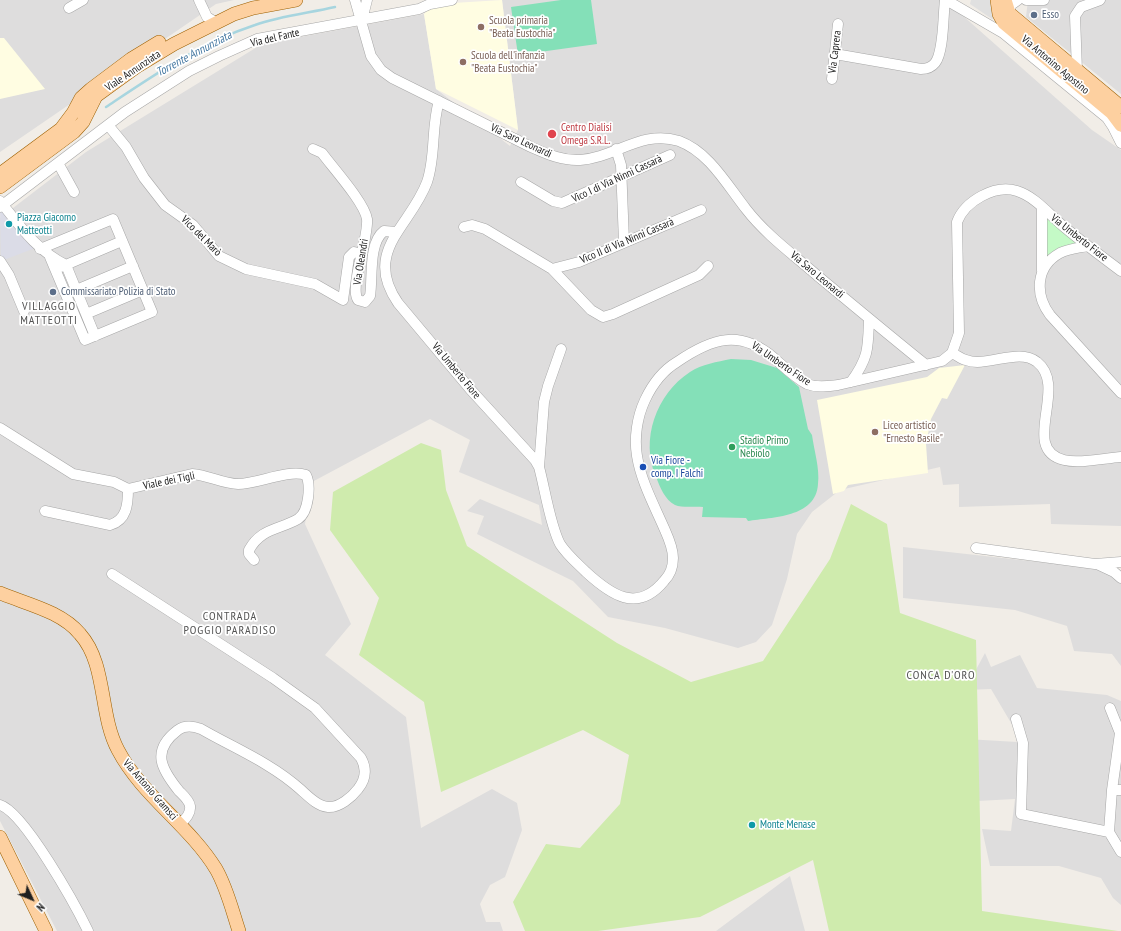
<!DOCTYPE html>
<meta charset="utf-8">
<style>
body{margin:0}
#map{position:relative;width:1121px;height:931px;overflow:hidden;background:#f1ede7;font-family:"PT Sans Narrow",sans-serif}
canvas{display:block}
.north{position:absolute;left:12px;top:879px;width:40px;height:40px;-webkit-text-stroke:3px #fff;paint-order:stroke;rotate:134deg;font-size:11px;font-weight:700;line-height:16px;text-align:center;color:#202020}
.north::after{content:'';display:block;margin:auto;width:14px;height:18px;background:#202020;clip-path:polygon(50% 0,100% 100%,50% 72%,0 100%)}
</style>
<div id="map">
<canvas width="1121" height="931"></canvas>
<div class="north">N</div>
</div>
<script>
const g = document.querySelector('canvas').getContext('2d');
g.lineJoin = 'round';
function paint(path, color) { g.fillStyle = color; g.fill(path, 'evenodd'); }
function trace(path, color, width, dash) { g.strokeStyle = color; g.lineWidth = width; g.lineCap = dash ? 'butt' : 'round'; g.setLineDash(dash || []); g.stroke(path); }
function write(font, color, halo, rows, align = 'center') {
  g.font = font + ' "PT Sans Narrow",sans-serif'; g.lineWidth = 3.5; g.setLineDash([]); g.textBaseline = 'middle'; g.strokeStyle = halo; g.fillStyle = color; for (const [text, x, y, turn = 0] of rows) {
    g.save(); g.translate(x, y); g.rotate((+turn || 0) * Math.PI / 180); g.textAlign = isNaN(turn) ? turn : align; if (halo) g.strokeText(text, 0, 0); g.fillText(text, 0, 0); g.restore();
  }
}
paint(new Path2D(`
 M0 0H234L216 4 0 152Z
 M502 0H940L953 7 1092 130 1121 150V526L1051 524 1050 504 959 507V484L943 485 940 467 840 490 812 512 797 534 787 579 772 625 756 642 738 648 665 628 608 617 573 581 477 534 484 516 467 511 480 499 542 525 539 505 459 472 470 440 430 419 312 482 305 524 351 624 325 655 406 717 421 828 492 789 517 803 522 830 505 877 490 885 480 904 486 922H500L503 931H57L0 821V218L86 152 262 44 424 14 436 89 510 146 518 130Z
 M1028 0H1121V94L1026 17Z
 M903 547 1121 571V666L1112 654 1074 651 1067 626 1015 610 903 598Z
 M985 653 991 667 1020 655 1037 688 1107 695 1121 701V905L1113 898 1101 878 1059 866H990L982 829 1011 831 1015 799 977 801 966 739 1017 742 1014 728 991 689 965 690Z
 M790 876 805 931H716Z`), '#dedddd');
paint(new Path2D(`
 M502 0 518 130 436 89 424 14 430 8 453 3Z
 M0 38H4L45 89 0 99Z
 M965 365 947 399 942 398 931 419 926 444 928 473 848 485 844 491 833 494 817 400 927 377 939 368Z`), '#fffde2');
paint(new Path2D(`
 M421 443 441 450 446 490 467 546 617 643 691 682 763 661 830 559 851 504 887 524 900 613 976 640 982 911 1118 931H829L813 860 700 917 598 931H525L513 902 546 844 580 848 620 804 629 755 583 730 441 792 424 702 359 655 379 598 330 530 333 492Z`), '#cfebad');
paint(new Path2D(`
 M1047 218 1077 243 1046 258V220Z`), '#c4fac6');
paint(new Path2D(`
 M561 0H591L597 44 518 55 511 7Z
 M731 359 751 360 777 368 799 387 808 429 812 435C814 450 820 469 818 484 816 518 772 517 748 521L746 518 702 517 703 507C695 506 682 508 675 505 665 500 660 487 656 477 640 440 656 394 690 372 702 364 717 362 731 359Z`), '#84e0b8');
paint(new Path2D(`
 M971 0H993L995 17 992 19 970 4Z`), '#e0e0e0');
paint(new Path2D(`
 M0 207 38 247 1 261Z`), '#dbdce7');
trace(new Path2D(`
 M106 107C154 75 200 43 255 25 280 16 309 13 335 7`), '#a7d5df', 2.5);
const minor = new Path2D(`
 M199 0 207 17 215 22
 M355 0 371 56 381 70 392 78 531 147C547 154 562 161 580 160 615 158 642 129 679 141 709 152 727 185 746 209 766 235 794 255 819 277 854 306 890 336 926 365
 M946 0 1003 33 1107 118 1113 127 1121 143
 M1026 0H1044
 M69 8 83 0
 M1009 13 1011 5 1018 0
 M362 20 367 0
 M835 54 921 69C926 69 931 68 935 63 944 52 943 15 945 0
 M1077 71 1075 16 1081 7 1100 0
 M832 79 838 24
 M439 101C431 127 436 156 427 182 411 226 362 251 398 303L470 389 535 460 539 467C545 489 550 525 560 544 567 555 577 563 586 572 610 594 637 614 664 581 670 575 673 566 673 558 673 547 668 537 664 528 654 505 641 481 637 456 634 438 637 417 645 400 652 385 662 371 677 362 712 338 740 329 774 358 784 367 795 378 807 384 817 388 828 386 838 385L942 361 952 353 959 333 957 222C965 201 995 184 1017 191 1034 196 1049 214 1063 226 1082 242 1101 256 1121 271
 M108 125 126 147 144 178 165 205 193 225 219 256 246 269 315 284 343 300 349 257 354 252 362 254
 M313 149 322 153C333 168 364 202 367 219 369 238 349 287 358 300L365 302 370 296C373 279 368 243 384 231L396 232
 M616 149 621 165 624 242
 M58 163 74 192
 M521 182 553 201 562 203 670 155
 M0 201C20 226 36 250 66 265L95 336
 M0 207 125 112 189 71 219 56 257 39 419 9 430 4 452 0
 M1042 208V271
 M464 227 472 225 485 229 552 269 591 310 603 317 613 314 699 275 708 266
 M1087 246C1078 248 1068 249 1060 253 1035 267 1035 295 1050 315L1121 393
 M40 249 113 219 152 312 85 340 50 257
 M0 261 9 275 24 311
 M61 267 122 241
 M552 269 579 262 701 210
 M76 290 133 266
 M86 314 143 290
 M952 353C957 355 961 359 966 360 986 368 1019 347 1037 362 1069 387 1019 449 1064 460 1079 464 1105 458 1121 457
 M851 382C869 357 868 348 869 319
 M0 428 73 474 114 482 128 489 192 474C208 475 223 484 238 484 257 484 288 469 306 475 311 485 309 512 298 519 279 530 261 528 249 550V554L254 560
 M539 467 544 402 548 386 561 349
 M45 511 110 525C127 520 128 504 128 489
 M976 548 1095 564 1121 562
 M1097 564 1114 572 1121 578
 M112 574 273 678 315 708 361 758C367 769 366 779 358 789 352 797 339 808 328 807 317 806 308 796 300 789 271 763 234 748 201 729 193 726 185 725 178 730 150 751 162 770 179 791 183 795 189 800 190 806 191 814 185 819 180 824
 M1110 708 1120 733 1112 790H1121
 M1016 719 1023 743 1021 814 1109 832 1112 790
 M0 805C24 812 76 906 88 931
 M1109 832 1121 852`);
const major = new Path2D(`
 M997 0 999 14 1004 23 1112 113 1121 125
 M1005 0 1009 13 1121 107
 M0 174 61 129 73 113 81 98 91 89 131 59 159 42
 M0 187 74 132 83 122 96 96 136 67 174 44 234 14 253 8 296 0
 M0 593C26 604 61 611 80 634 107 664 99 715 118 750 142 796 189 825 216 869 227 888 232 910 239 931
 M0 837 46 931`);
trace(minor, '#a7a7a7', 11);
trace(major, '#9d6000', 14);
trace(minor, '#fff', 10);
trace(major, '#fdd0a0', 13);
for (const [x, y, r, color] of [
 [1034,15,4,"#5c6f8a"],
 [481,27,4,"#8d6e63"],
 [463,62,4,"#8d6e63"],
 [552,134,5,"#e0444e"],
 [9,224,4,"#0f9aa8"],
 [53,292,4,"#5c6f8a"],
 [875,432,4,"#8d6e63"],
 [732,447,4,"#2e9e5b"],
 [643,467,4,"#1a4fb4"],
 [752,825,4,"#0f9aa8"]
]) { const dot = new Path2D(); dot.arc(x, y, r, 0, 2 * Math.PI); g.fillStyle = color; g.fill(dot); trace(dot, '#fff', 1.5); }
write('11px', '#4e5e75', '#fff', [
 ["Esso",1042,15],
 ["Commissariato Polizia di Stato",61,292]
], 'left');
write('11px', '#785e54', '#fff', [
 ["Scuola primaria",489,21],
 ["\"Beata Eustochia\"",489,34],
 ["Scuola dell'infanzia",471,56],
 ["\"Beata Eustochia\"",471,69],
 ["Liceo artistico",883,426],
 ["\"Ernesto Basile\"",883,439]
], 'left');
write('11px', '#202020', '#fff', [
 ["Via del Fante",275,38,-13],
 ["Via Caprera",835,52,-83],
 ["Via Antonino Agostino",1055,65,40],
 ["Viale Annunziata",133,71,-34],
 ["Via Saro Leonardi",521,141,25],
 ["Vico I di Via Ninni Cassarà",617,179,-25],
 ["Vico del Marò",201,236,45],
 ["Via Umberto Fiore",1079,238,38],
 ["Vico II di Via Ninni Cassarà",627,241,-23],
 ["Via Oleandri",361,262,-81],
 ["Via Saro Leonardi",817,275,40],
 ["Via Umberto Fiore",781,364,34],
 ["Via Umberto Fiore",456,371,50],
 ["Viale dei Tigli",169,481,-12],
 ["Via Antonio Gramsci",150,790,49]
]);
write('11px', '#be3a42', '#fff', [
 ["Centro Dialisi",561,128],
 ["Omega S.R.L.",561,141]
], 'left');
write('11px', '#0d838f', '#fff', [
 ["Piazza Giacomo",17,218],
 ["Matteotti",17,231],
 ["Monte Menase",760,825]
], 'left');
write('11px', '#27864d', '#fff', [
 ["Stadio Primo",740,441],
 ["Nebiolo",740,454]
], 'left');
write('11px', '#164399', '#fff', [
 ["Via Fiore -",651,461],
 ["comp. I Falchi",651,474]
], 'left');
write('italic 12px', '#4578a2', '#fff', [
 ["Torrente Annunziata",194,54,-28]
]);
g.letterSpacing = '1px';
write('12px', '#535353', '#fff', [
 ["VILLAGGIO",49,307],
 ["MATTEOTTI",49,321],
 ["CONTRADA",230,617],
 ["POGGIO PARADISO",230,631],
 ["CONCA D'ORO",941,676]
]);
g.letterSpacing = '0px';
</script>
